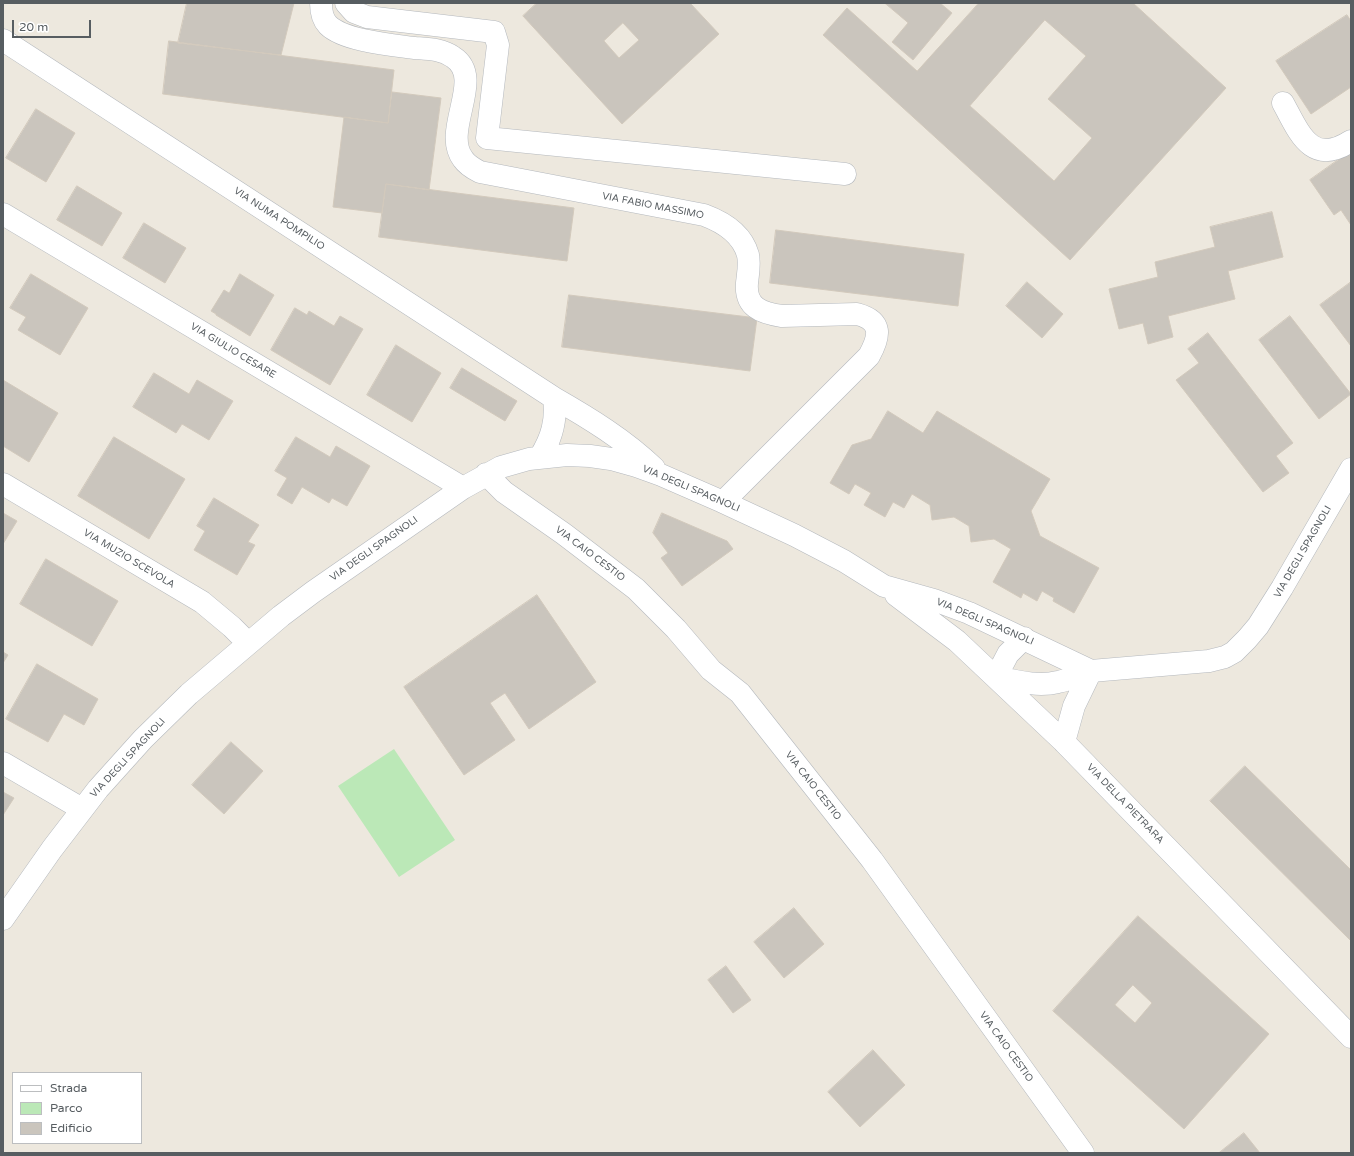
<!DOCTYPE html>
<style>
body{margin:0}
#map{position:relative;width:1354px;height:1156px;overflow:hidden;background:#ede8de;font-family:"Varela Round",sans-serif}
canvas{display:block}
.frame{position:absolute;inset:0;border:4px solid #575d61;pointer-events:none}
.legend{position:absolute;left:12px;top:1072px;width:130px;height:72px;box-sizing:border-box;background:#fff;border:1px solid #bcbec0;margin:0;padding:5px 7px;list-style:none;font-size:12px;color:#575d61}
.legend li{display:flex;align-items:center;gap:8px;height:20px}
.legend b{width:20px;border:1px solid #bcbec0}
.scale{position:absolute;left:12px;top:20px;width:79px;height:18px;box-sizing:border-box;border:2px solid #575d61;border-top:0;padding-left:5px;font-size:12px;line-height:14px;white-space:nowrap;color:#575d61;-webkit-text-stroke:3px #fff;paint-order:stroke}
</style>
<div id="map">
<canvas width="1354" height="1156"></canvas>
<div class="frame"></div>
<ul class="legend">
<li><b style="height:5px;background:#fff"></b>Strada</li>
<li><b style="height:11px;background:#bbe8b7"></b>Parco</li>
<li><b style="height:11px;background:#cac5bd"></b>Edificio</li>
</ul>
<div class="scale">20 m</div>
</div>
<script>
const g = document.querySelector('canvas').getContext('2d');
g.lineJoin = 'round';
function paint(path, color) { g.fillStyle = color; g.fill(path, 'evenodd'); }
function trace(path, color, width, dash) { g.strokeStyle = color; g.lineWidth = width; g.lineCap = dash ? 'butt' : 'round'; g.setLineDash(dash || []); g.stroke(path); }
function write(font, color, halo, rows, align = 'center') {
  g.font = font + ' "Varela Round",sans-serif'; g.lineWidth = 4; g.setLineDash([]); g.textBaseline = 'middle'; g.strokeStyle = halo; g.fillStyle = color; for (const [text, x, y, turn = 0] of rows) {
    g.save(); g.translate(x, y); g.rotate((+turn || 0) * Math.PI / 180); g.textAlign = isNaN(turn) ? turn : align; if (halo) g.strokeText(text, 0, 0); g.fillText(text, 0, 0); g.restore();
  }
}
paint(new Path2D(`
 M394 749 455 840 399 877 338 786Z`), '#bbe8b7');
const building = new Path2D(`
 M187 3H294L281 55 178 43Z
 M537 3H690L719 34 622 124 523 16ZM623 23 639 40 619 58 604 41Z
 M885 3H940L952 13 913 60 892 42 908 23Z
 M979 3H1133L1226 88 1070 260 823 35 847 8 917 71ZM1045 20 1086 56 1048 99 1092 138 1054 181 970 106Z
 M1347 15 1351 21V87L1311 114 1276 61Z
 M169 41 394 70 388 123 163 94Z
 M392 92 441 98 429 190 386 184 382 213 333 207 344 117 388 123Z
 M36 109 75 133 46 182 6 158Z
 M1348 153 1351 157V225L1341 210 1334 215 1310 180Z
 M386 184 574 208 567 261 379 237Z
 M77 186 122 213 102 246 57 220Z
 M1272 212 1283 257 1228 271 1235 299 1168 316 1173 337 1148 344 1143 323 1119 329 1109 289 1158 277 1155 262 1215 247 1210 227Z
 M144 223 186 248 165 283 123 258Z
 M776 230 964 254 958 306 770 283Z
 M31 274 88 308 60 355 18 330 26 317 10 308Z
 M240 274 274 295 250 336 216 315V314L211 311 224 290 229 293Z
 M1027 282 1063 314 1042 338 1006 306Z
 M1351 282V346L1320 305Z
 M569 295 757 318 750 371 562 347Z
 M295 308 307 315 309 311 334 326 340 316 363 329 330 385 271 350Z
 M1290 316 1351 394 1319 419 1259 340Z
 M1208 333 1293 443 1276 456 1289 473 1263 492 1176 380 1199 363 1188 349Z
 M396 345 441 373 412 422 367 395Z
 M462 368 517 401 505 421 450 388Z
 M154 373 189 394 197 380 233 401 209 440 182 424 176 433 133 407Z
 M3 380 58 413 29 462 3 446Z
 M888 411 923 433 937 411 1050 479 1031 511 1040 536 1099 568 1074 613 1053 601 1054 598 1042 591 1037 601 1023 593 1021 598 993 582 1011 549 994 539 971 542 969 526 954 517 932 520 930 505 912 494 904 508 893 502 885 517 864 505 871 493 855 484 849 494 830 483 852 445 871 439Z
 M114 437 185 479 149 539 78 496Z
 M296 437 330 457 336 446 370 466 347 506 332 498 329 503 302 487 292 504 277 495 287 478 275 471Z
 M214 498 259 525 248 542 255 545 237 575 194 550 205 531 197 526Z
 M3 513 17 521 3 544Z
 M662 513 727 541 733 549 682 586 661 558 668 553 653 533Z
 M46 559 118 601 92 646 20 604Z
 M537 595 596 682 529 729 505 693 490 703 515 740 464 775 404 687Z
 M3 652 8 655 3 663Z
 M37 664 98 699 84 725 64 714 48 742 6 719Z
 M231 742 263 771 224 814 192 785Z
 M1245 766 1351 870V941L1210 801Z
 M3 792 14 798 3 815Z
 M794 908 824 944 784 978 754 942Z
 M1138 916 1269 1034 1184 1129 1053 1011ZM1133 985 1152 1003 1135 1023 1115 1005Z
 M726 966 751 1000 733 1013 708 980Z
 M873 1050 905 1085 860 1127 828 1092Z
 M1244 1133 1260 1153H1219Z`);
paint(building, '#cac5bd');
trace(building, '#d2c9bc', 1);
const minor = new Path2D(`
 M321 3C321 11 323 20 328 25 344 41 393 45 415 48 428 49 442 49 453 57 486 78 441 130 463 159 467 165 474 169 480 172L704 215C723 222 742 233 748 255 750 264 748 274 747 283 745 307 761 313 782 316L857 314C883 321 880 336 869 356L723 502
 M346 3 354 12 367 17 494 32 498 45 487 138 845 174
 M3 40 554 398C589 418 625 440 654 468
 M1283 103C1299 132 1311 167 1351 141
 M3 214 463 488
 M540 457C552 438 557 420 554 398
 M486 474 504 492 564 534 636 589 676 629 711 670 740 693 872 860 1083 1153
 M3 484 202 602 232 627 248 643
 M896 595 957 641 1064 742 1351 1037
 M996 677C1016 681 1038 687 1058 682 1069 680 1080 675 1091 671
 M996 677 1008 654 1024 638
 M1064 742 1074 706 1091 671
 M3 763 82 809
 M3 919 52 849 98 789 143 739 189 694 281 616 313 592 463 488 501 467 529 459 567 455 590 456 611 459 636 466 661 475 723 502 794 535 844 561 884 586 934 600 969 613 1091 671 1209 661 1225 657 1234 652 1247 639 1258 626 1282 588 1351 469`);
trace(minor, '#b4b8bd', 23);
trace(minor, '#fff', 22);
write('10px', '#575d61', '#fff', [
 ["VIA FABIO MASSIMO",653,206,11],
 ["VIA NUMA POMPILIO",279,219,33],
 ["VIA GIULIO CESARE",233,351,31],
 ["VIA DEGLI SPAGNOLI",691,489,23],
 ["VIA DEGLI SPAGNOLI",374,549,-35],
 ["VIA DEGLI SPAGNOLI",1303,552,-60],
 ["VIA CAIO CESTIO",590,554,37],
 ["VIA MUZIO SCEVOLA",129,559,31],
 ["VIA DEGLI SPAGNOLI",985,622,23],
 ["VIA DEGLI SPAGNOLI",128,758,-47],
 ["VIA CAIO CESTIO",813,786,52],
 ["VIA DELLA PIETRARA",1125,804,46],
 ["VIA CAIO CESTIO",1006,1047,54]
]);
</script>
